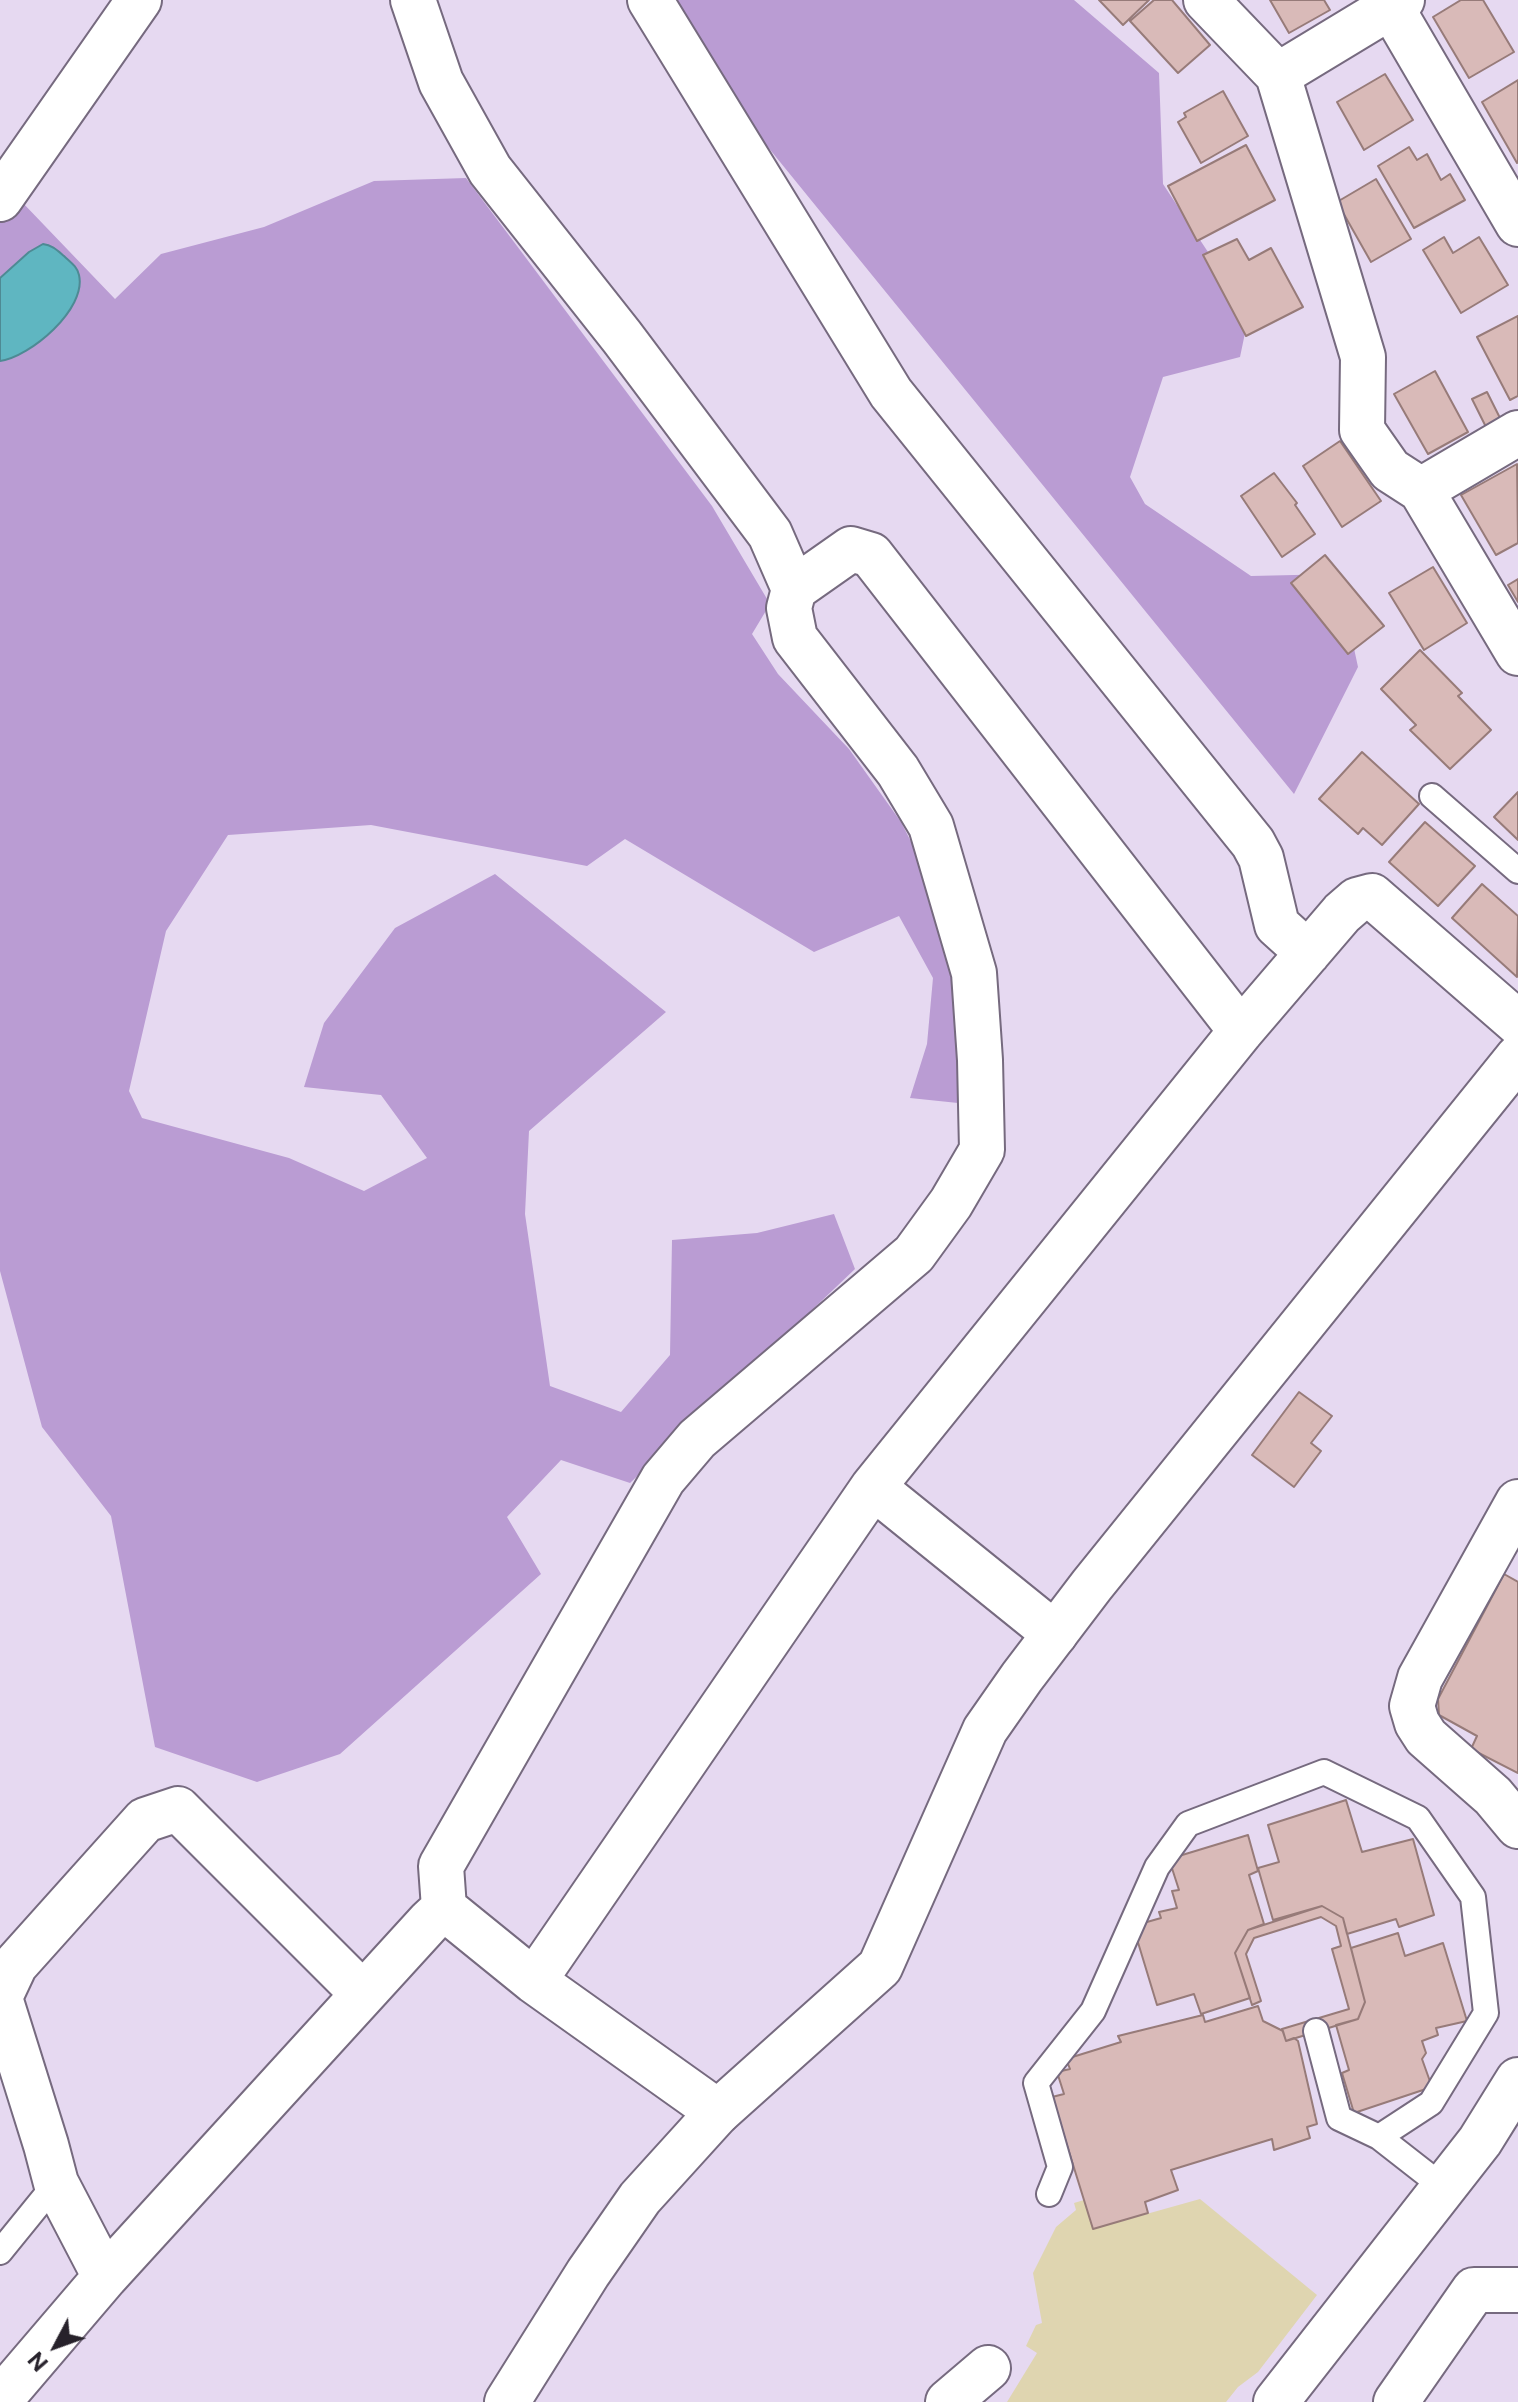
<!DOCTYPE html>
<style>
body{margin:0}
#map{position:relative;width:1518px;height:2402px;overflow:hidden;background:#e6d9f1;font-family:"Public Sans",sans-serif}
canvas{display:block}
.north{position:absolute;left:16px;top:2306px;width:80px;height:80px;-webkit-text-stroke:6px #fff;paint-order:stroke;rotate:229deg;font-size:22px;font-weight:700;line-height:32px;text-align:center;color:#27222b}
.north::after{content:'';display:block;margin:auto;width:28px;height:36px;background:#27222b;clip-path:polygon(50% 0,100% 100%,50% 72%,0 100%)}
</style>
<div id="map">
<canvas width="1518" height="2402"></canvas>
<div class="north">N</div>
</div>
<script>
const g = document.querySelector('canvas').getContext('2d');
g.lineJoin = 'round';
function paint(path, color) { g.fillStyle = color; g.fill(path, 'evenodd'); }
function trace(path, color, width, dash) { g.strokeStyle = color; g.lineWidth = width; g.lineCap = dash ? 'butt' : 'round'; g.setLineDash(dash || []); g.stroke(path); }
paint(new Path2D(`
 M666 0H1074L1159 73 1163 184 1249 314 1240 357 1163 377 1130 477 1145 504 1251 576 1338 574 1358 667 1294 794 715 82Z
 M466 178 712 506 770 604 752 634 778 674 849 749 901 822 936 891 961 1019 958 1103 910 1098 927 1044 933 978 899 916 814 952 625 839 587 866 371 825 228 835 166 931 129 1091 142 1118 289 1158 364 1191 427 1158 381 1095 304 1087 324 1023 395 928 495 874 666 1012 529 1131 525 1214 550 1386 621 1412 670 1355 672 1240 757 1233 834 1214 855 1269 630 1483 561 1460 507 1517 541 1574 340 1754 257 1782 155 1747 111 1516 42 1427 0 1271V217L21 201 115 299 161 254 264 227 374 181Z`), '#ba9cd3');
paint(new Path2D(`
 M1200 2199 1317 2295 1258 2372 1238 2387 1226 2402H1007L1037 2353 1026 2346 1036 2325 1042 2323 1033 2273 1056 2227 1076 2210 1074 2203 1084 2200 1093 2229Z`), '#dfd5b0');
const water = new Path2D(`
 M43 244C52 245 57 250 64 256 70 262 77 266 79 275 87 309 30 357 0 361V278L29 252Z`);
paint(water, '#5fb6c1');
trace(water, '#4e8a94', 2);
const building = new Path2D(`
 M1099 0H1149L1123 25Z
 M1154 0H1172L1210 45 1178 73 1130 21Z
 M1270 0H1324L1330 10 1289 33Z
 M1461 0H1483L1514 52 1469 78 1433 17Z
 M1385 74 1413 120 1364 150 1337 102Z
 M1518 80V162L1517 163 1482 102Z
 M1223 91 1248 136 1201 163 1178 122 1186 117 1184 113Z
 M1246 145 1275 200 1197 241 1168 186Z
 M1409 147 1417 160 1427 154 1441 180 1450 174 1465 200 1414 228 1378 166Z
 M1376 179 1411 239 1371 262 1337 202Z
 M1444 237 1453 253 1479 237 1508 285 1461 313 1423 250Z
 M1237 239 1249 260 1271 248 1303 307 1246 336 1203 255Z
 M1518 316V396L1510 400 1477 337Z
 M1435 371 1468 432 1428 454 1394 394Z
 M1487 392 1501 420 1486 427 1472 399Z
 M1340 441 1381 501 1342 527 1303 466Z
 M1517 464 1518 543 1496 555 1461 495Z
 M1274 473 1297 503 1295 505 1315 534 1282 557 1241 496Z
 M1325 555 1384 626 1348 654 1291 583Z
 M1433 567 1467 623 1424 650 1389 593Z
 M1518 579V602L1508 585Z
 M1420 650 1462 693 1458 696 1491 730 1450 769 1410 730 1416 725 1381 689Z
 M1362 752 1419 804 1382 845 1363 828 1358 834 1319 799Z
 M1518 792V840L1494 817Z
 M1425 822 1475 866 1438 906 1389 862Z
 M1482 884 1518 916 1517 977 1452 918Z
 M1299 1392 1332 1416 1311 1443 1321 1451 1294 1487 1252 1455Z
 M1504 1574 1518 1582V1773L1471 1749 1477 1736 1439 1715 1438 1699Z
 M1346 1800 1362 1852 1413 1839 1434 1915 1399 1927 1396 1919 1347 1934 1343 1918 1322 1906 1273 1920 1258 1868 1279 1862 1268 1825Z
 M1248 1835 1258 1871 1249 1875 1264 1924 1248 1930 1235 1953 1250 1998 1201 2014 1194 1994 1157 2005 1133 1926 1161 1918 1159 1912 1177 1908 1172 1891 1179 1890 1169 1859Z
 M1322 1906 1343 1918 1365 2002 1358 2019 1286 2041 1282 2029 1349 2009 1332 1949 1341 1946 1336 1926 1321 1917 1254 1938 1246 1954 1261 2001 1252 2005 1235 1953 1248 1930Z
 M1398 1933 1405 1956 1443 1943 1467 2021 1436 2028 1438 2035 1422 2041 1426 2053 1422 2059 1432 2087 1354 2113 1342 2073 1349 2070 1336 2025 1358 2019 1365 2002 1351 1948Z
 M1258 2006 1263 2021 1283 2031 1286 2041 1294 2038 1298 2041 1317 2124 1307 2127 1310 2138 1274 2150 1272 2139 1171 2170 1178 2190 1145 2202 1148 2213 1093 2229 1052 2097 1064 2094 1057 2072 1070 2069 1066 2059 1121 2042 1118 2036 1203 2015 1205 2022Z`);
paint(building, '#d9bab8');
trace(building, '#977b79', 2);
const service = new Path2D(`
 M1432 796 1518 871
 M1316 2031 1339 2118 1379 2137 1443 2187
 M1049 2194 1060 2167 1036 2083 1093 2011 1157 1867 1188 1824 1324 1772 1418 1818 1473 1897 1486 2013 1431 2103 1379 2137
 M0 2252 56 2183`);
const minor = new Path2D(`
 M650 0 891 393 1253 843 1261 858 1277 925 1308 953
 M1206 0 1278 75 1363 357 1362 430 1390 470 1421 490
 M1387 0 1518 224
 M1278 75 1402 0
 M0 199 139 0
 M1518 433 1421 490 1518 653
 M794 589 851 549 871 555 1241 1031
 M873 1487 1055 1634
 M1518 1502 1420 1678 1412 1706 1417 1723 1426 1737 1493 1796 1518 1826
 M444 1908 534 1981 718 2112
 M534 1981 873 1487 1241 1031 1342 913 1357 900 1372 896 1518 1023
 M0 1997 15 1965 145 1820 178 1809 363 1994
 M0 1998 46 2145 56 2183 105 2277
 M0 2400 105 2277 430 1921 444 1908 441 1866 663 1479 697 1439 914 1254 951 1203 982 1150 980 1060 974 973 931 826 898 771 795 638 789 608 794 589 770 534 622 337 490 170 441 82 413 0
 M948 2402 988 2368
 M1276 2402 1480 2141 1518 2080
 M1396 2402 1474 2290H1518`);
const tertiary = new Path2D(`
 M507 2402 588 2273 640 2198 718 2112 880 1967 985 1730 1022 1677 1092 1585 1518 1057`);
trace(service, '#766a7f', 28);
trace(minor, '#766a7f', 48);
trace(tertiary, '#766a7f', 48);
trace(service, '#fff', 24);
trace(minor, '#fff', 44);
trace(tertiary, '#fff', 44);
</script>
